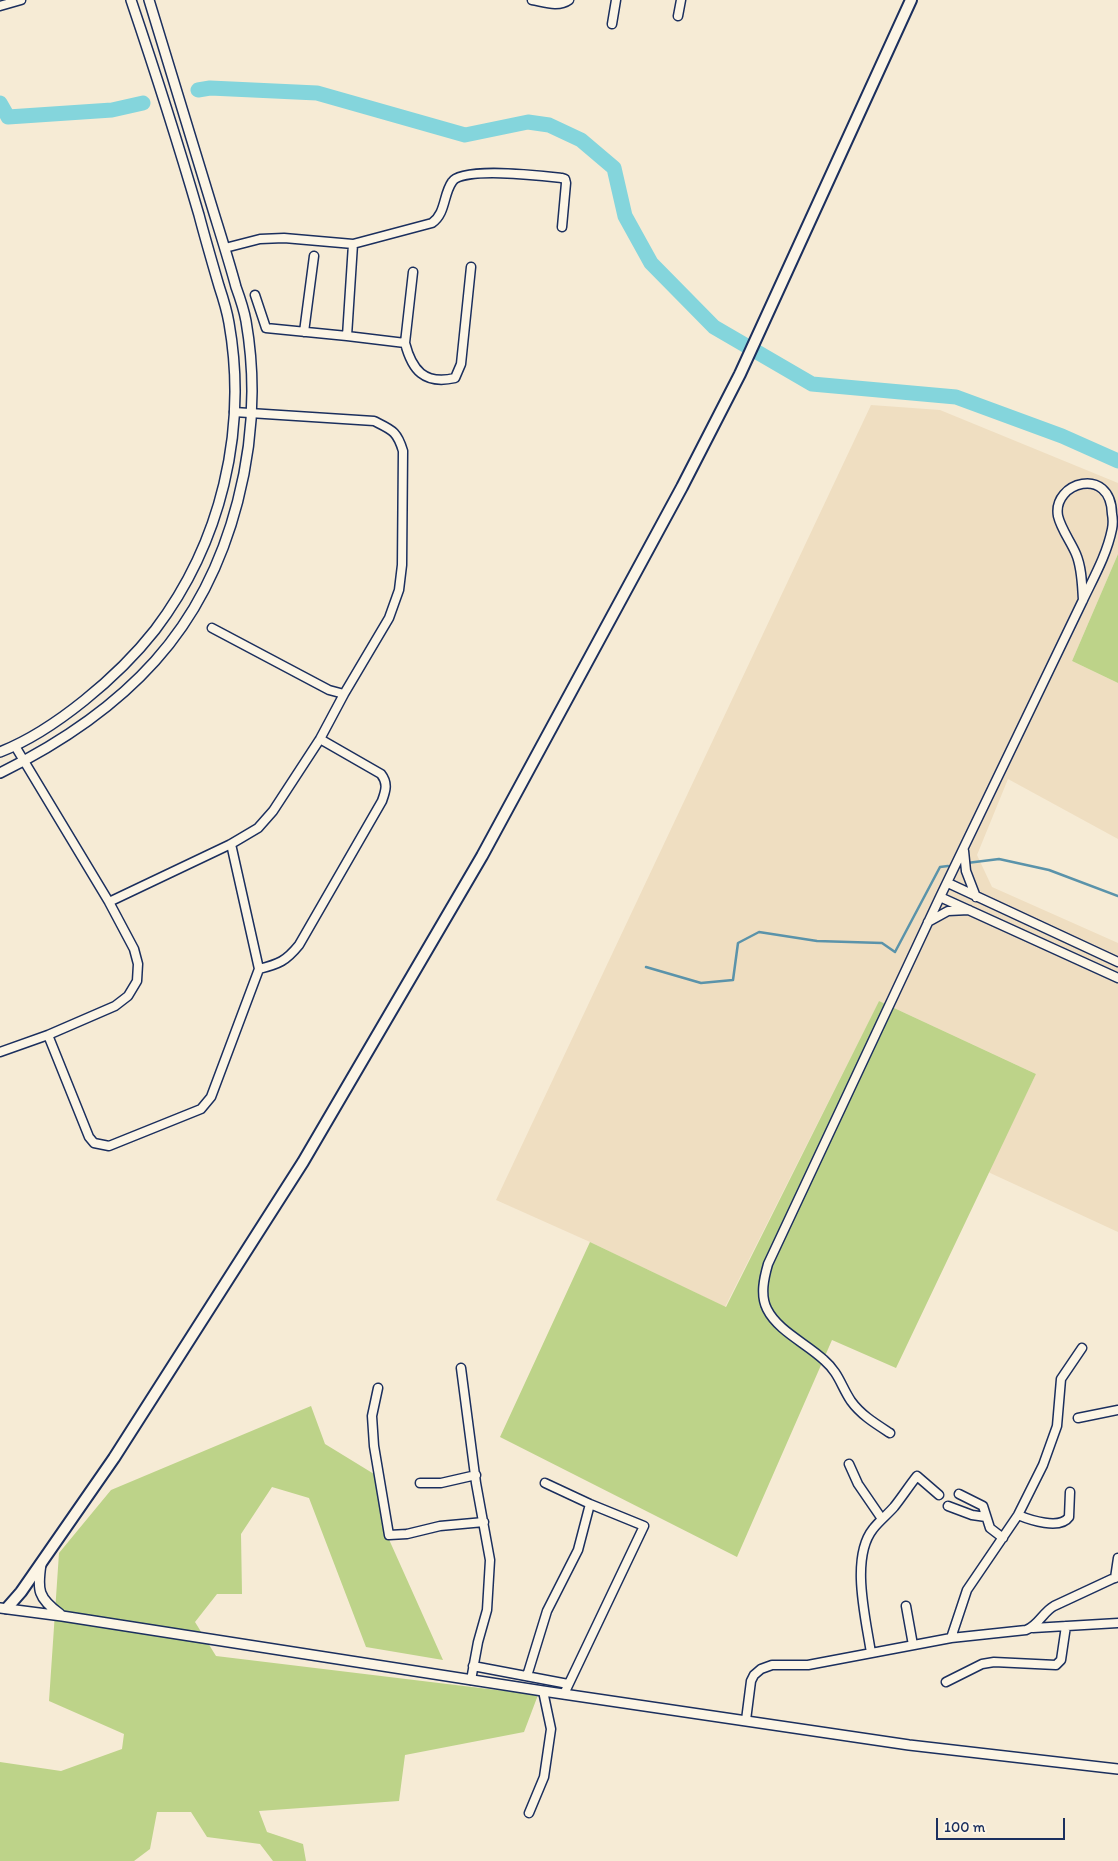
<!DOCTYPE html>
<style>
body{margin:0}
#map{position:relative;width:1118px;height:1861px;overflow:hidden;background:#f6ebd5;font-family:Itim,sans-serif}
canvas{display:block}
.scale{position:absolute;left:936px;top:1818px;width:129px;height:22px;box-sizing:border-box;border:2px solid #1b2f5e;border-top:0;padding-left:6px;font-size:15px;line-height:18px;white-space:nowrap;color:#1b2f5e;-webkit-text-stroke:4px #fcf5e5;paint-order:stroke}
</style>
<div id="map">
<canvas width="1118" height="1861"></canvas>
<div class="scale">100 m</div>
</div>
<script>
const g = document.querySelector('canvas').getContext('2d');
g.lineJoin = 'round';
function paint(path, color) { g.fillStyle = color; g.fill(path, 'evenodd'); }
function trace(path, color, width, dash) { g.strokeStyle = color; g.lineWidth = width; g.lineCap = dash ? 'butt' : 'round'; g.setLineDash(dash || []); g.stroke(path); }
paint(new Path2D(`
 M871 405 940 410 1118 483V554L1072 661 1118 683V839L1008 779 977 855 992 887 1118 943V1232L988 1172 1036 1074 879 1001 725 1307 590 1242 496 1200Z`), '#efdec1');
paint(new Path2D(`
 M1118 554V683L1072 661Z
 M879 1001 1036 1074 896 1368 832 1340 737 1557 500 1437 590 1242 726 1307Z
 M311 1406 325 1444 374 1474 387 1535 443 1660 366 1647 309 1498 272 1487 241 1534 242 1594H217L195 1622 216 1656 538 1695 524 1732 405 1755 399 1801 259 1811 267 1832 303 1844 306 1861H273L260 1844 207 1837 191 1812H157L150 1849 134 1861H0V1762L61 1771 122 1749 124 1734 49 1701 59 1553 111 1490Z`), '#bdd389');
trace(new Path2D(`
 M967 863 999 859 1049 870 1118 896
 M646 967 701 983 733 980 738 943 759 932 817 941 882 943 895 952 940 867 948 866`), '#5a93aa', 2.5);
trace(new Path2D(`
 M198 90 210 88 317 93 465 135 528 122 549 125 581 140 614 168 625 216 651 263 714 327 812 384 956 397 1062 436 1118 461
 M0 103 8 117 112 110 143 103`), '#84d5dc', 15);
const minor = new Path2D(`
 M532 0C544 2 558 8 569 0
 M0 6 21 0
 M678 16 681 0
 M612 24 616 0
 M353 244 432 223C446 213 443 195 452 182 461 166 544 176 562 178L565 179 566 183 562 227
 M225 248 260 239 284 238 353 244 347 336 405 343 413 272
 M255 295 266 328 347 336
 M304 332 314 256
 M405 343C412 370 424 385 455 378L461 364 471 267
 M212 628 329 690 344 694
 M964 851 966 871 976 897
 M948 883 1118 962
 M940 897 1118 978
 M109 902 231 844 258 828 273 811 320 739 344 694 389 618 399 590 402 565 403 451C397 431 392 430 374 421L234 412
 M928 922 948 911 969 910
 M259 969C279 964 286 961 299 945L382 801C386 790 388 783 381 774L320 739
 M48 1035 89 1137 94 1143 109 1146 201 1109 211 1097 259 969 231 844
 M0 1052 48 1035 115 1006 128 996 137 981 138 964 134 949 109 902 15 746
 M461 1368 476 1483 490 1560 487 1610 478 1642 471 1680
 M378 1388 372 1416 374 1446 389 1535 407 1534 440 1526 484 1522
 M1078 1418 1118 1410
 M890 1433C876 1424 861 1415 851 1401 841 1386 839 1373 824 1360 806 1343 778 1331 767 1309 760 1295 764 1278 768 1264L940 897 1083 600C1094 577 1107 554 1112 529 1113 524 1113 519 1112 514 1111 465 1052 482 1058 516 1061 529 1071 542 1076 554 1082 568 1082 585 1083 600
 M849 1464 858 1484 882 1519
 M420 1483H441L476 1475
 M545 1483 590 1504 644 1526 564 1694
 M959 1494 983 1506 990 1528 1003 1538
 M948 1506 972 1515 986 1517
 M1018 1515C1030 1520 1060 1530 1069 1517L1070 1492
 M1115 1578 1118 1558
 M906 1606 913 1645
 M1033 1628 1118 1623
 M951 1638 967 1590 1018 1515 1043 1465 1057 1426 1061 1379 1082 1348
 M871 1653C866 1619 850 1558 873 1529 879 1521 887 1515 894 1507 902 1497 909 1486 917 1476L939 1495
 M473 1666 568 1684
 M527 1676 547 1611 578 1550 590 1504
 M946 1682 982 1664 994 1662 1056 1665 1061 1660 1066 1626
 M746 1720 751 1681 754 1675 761 1669 772 1665H808L951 1638 1026 1630C1038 1626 1043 1612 1054 1606L1112 1579 1118 1577
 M529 1813 544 1777 551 1729 543 1691`);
const tertiary = new Path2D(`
 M0 752C54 731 119 676 155 630 221 543 248 431 229 323 227 311 223 298 219 286 212 262 205 238 199 215 178 143 155 71 131 0
 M0 773C57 745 112 709 155 661 234 573 266 437 246 321 244 310 240 298 236 287 229 261 221 236 213 210 191 140 170 70 149 0
 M41 1564C37 1590 38 1598 60 1614
 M0 1608 62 1616 543 1691 909 1745 1118 1769`);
const secondary = new Path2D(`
 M7 1608 21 1592 114 1458 303 1162 482 856 682 487 740 374 911 0`);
trace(minor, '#1b2f5e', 11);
trace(tertiary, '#1b2f5e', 12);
trace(secondary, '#1b2f5e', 14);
trace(minor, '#fcf5e5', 8);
trace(tertiary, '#fcf5e5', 9);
trace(secondary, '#fcf5e5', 10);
</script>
